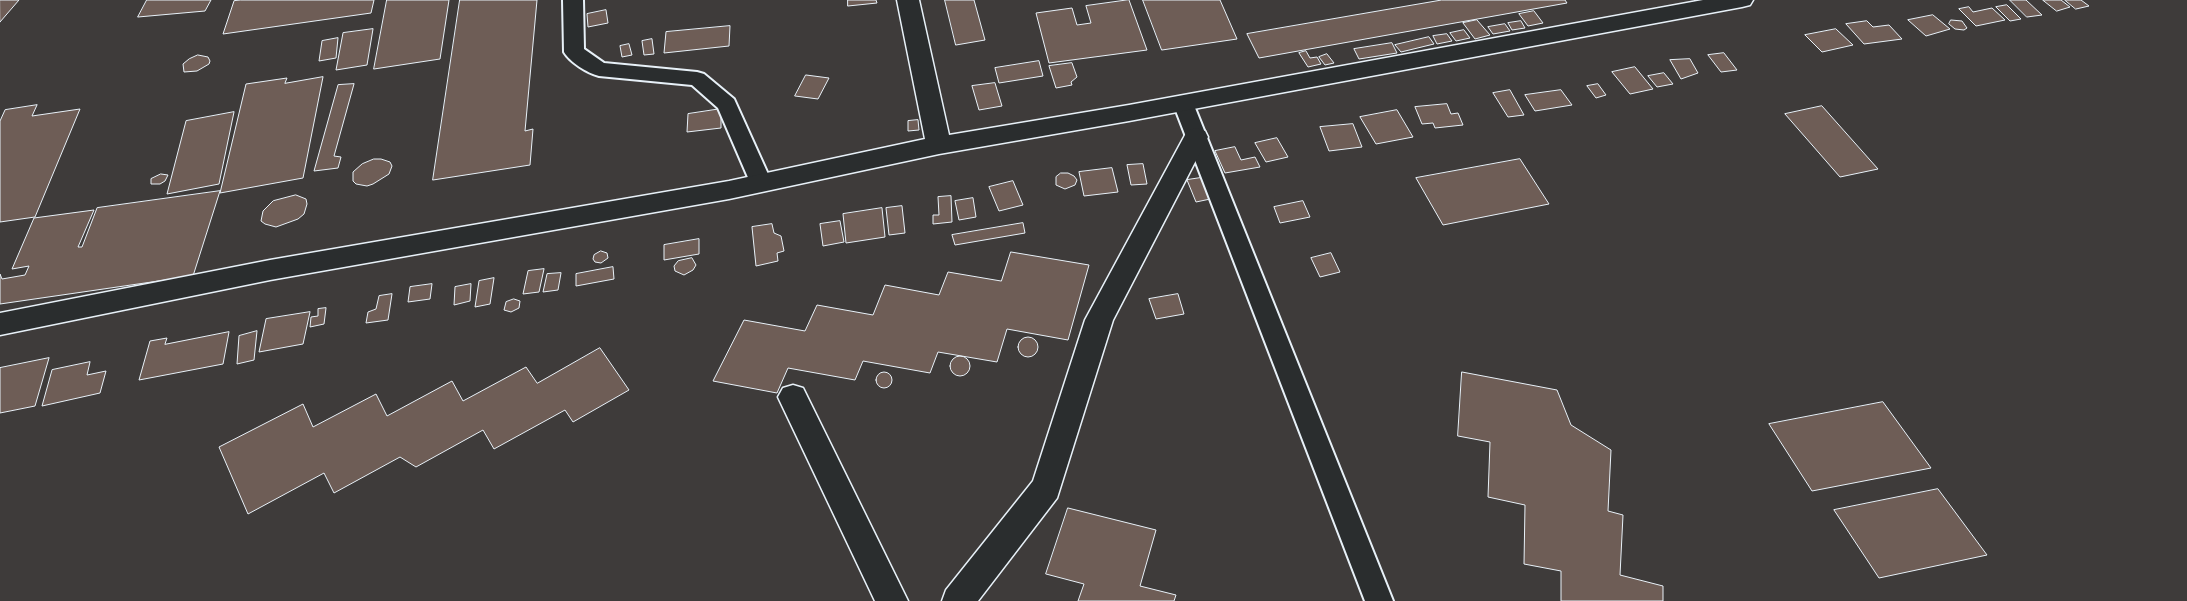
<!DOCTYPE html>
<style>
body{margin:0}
canvas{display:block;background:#3e3b3a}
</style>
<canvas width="2187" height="601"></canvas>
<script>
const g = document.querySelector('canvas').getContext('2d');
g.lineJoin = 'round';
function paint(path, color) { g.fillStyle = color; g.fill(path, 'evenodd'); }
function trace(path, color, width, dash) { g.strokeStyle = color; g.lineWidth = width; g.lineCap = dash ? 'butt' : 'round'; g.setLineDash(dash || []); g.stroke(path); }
const building = new Path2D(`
 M0 0H19L0 22Z
 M147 0H211L205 11 138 17Z
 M241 0H374L371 13 223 34 234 1Z
 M387 0H449L440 59 374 69Z
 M460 0H537L525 131 533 129 530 165 433 180Z
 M848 0H876L877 3 848 6Z
 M945 0H974L985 40 956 45Z
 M1129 0 1147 50 1049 63 1036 13 1072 8 1077 25 1091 23 1086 6Z
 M1143 0H1220L1237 39 1162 50Z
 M1442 0H1565L1567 3 1259 58 1247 34Z
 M2010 0H2026L2042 15 2027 17Z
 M2043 0H2061L2070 7 2057 11Z
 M2065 0H2081L2089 6 2076 9Z
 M2007 5 2021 19 2010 21 1996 7Z
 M1969 7 1973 12 1992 8 2005 20 1976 26 1959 9Z
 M606 10 608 23 588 27 587 14Z
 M1534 11 1543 23 1528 26 1519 14Z
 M1933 15 1950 29 1926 36 1908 20Z
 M1477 20 1490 35 1475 39 1463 23Z
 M1951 20 1962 21 1967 28 1964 30 1955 29 1949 24Z
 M1521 21 1525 28 1512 30 1508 23Z
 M1867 21 1873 27 1889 25 1902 39 1864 44 1846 24Z
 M1505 24 1510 31 1493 34 1488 27Z
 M730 26 729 46 664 53 666 32Z
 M373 29 367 65 336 70 343 33Z
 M1836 29 1853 45 1822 52 1805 35Z
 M1464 30 1470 38 1456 41 1450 33Z
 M1447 34 1452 41 1437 44 1433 36Z
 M1429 37 1434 44 1401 52 1395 45Z
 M338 38 336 58 319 61 322 41Z
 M652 39 654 54 644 55 642 41Z
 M1392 43 1397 53 1359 59 1354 49Z
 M629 44 632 55 622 57 620 46Z
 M1306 51 1310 58 1317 57 1321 64 1308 67 1299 53Z
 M1724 53 1737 70 1721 72 1708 55Z
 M1327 54 1334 63 1325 65 1319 57Z
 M198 55 208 57 210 61 209 64 197 71 184 72 183 64 189 59Z
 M1690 59 1698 73 1681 79 1670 60Z
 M1039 61 1043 76 999 83 995 68Z
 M1072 63 1077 77 1071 82 1072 85 1056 88 1049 66Z
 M1635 67 1653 89 1630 94 1612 72Z
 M1664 73 1673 84 1657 87 1648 76Z
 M806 75 829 78 818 99 795 96Z
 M323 77 303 178 220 193 246 84 287 78 285 83Z
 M995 83 1002 106 979 110 972 86Z
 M354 84 334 156 341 157 338 168 314 171 338 85Z
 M1598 84 1606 95 1596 98 1587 86Z
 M1510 90 1524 115 1508 117 1493 93Z
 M1561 90 1572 105 1535 111 1525 95Z
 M1447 104 1451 114 1458 113 1463 125 1435 128 1433 123 1422 124 1415 107Z
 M37 105 32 116 80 109 35 217 0 222V121L5 110Z
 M1822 106 1878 169 1840 177 1785 114Z
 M721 109V128L687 132 688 114Z
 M1397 110 1413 137 1376 144 1360 117Z
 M234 112 219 184 167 194 186 121Z
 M918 120 919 130 908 131V121Z
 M1353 124 1362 147 1329 151 1320 127Z
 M1277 138 1288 157 1266 162 1255 143Z
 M1235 147 1241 160 1255 157 1260 167 1225 173 1215 151Z
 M374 159H381L390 162 392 166 389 174 373 184 367 186 356 184 353 181V172L362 164Z
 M1520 159 1549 204 1443 225 1416 178Z
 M1143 164 1147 184 1131 185 1127 165Z
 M1112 168 1118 192 1084 196 1079 172Z
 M1061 173H1068L1074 176 1077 180 1075 185 1065 189 1056 185V177Z
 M161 174 168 175 165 181 160 184H151V179Z
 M1207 177 1215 198 1196 202 1187 180Z
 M1013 181 1023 205 999 211 989 187Z
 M220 191 193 276 0 304V274L2 279 25 275 29 266 12 269 34 218 94 210 78 247H82L97 208Z
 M296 195 306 199 307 204 304 214 298 219 276 227 265 224 261 221 263 211 273 201Z
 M951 196 952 222 933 224V215H939L938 197Z
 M973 198 976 217 959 220 955 201Z
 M1303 201 1310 217 1280 223 1274 207Z
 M902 206 905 233 889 235 886 208Z
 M882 208 885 237 846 243 843 214Z
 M840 221 844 242 823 246 820 224Z
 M1023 223 1025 233 955 245 952 235Z
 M772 224 774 233 781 236 784 251 777 253 778 261 756 266 752 227Z
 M699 239V254L664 260V245Z
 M601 251 607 253 608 258 601 263 595 262 593 259 594 255Z
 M1011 252 1089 265 1068 340 1007 329 997 362 938 352 930 373 863 361 855 380 788 368 777 393 713 381 744 320 805 331 817 305 873 315 885 285 939 295 948 272 1001 281Z
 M1331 253 1340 272 1320 277 1311 258Z
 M692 258 696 265 693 270 684 275 675 271 674 266 678 261Z
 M613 267 614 279 576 286V274Z
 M544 269 539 292 523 294 528 271Z
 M561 273 558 290 543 292 547 274Z
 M494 278 490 304 475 307 479 281Z
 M432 284 430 299 408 302 410 287Z
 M471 284 470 301 454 305 455 287Z
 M392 294 388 320 366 323 368 312 376 309 379 296Z
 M1178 294 1184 314 1156 319 1149 299Z
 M514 299 520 301 519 308 511 312 504 310 506 302Z
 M326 308 324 324 310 327 311 317 318 316V309Z
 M310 312 303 344 259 352 266 319Z
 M257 331 254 360 237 364 239 336Z
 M229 332 223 364 139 380 150 341 167 338 165 344Z
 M1018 347a10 10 0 1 1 20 0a10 10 0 1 1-20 0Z
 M600 348 629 390 573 422 565 410 494 449 483 430 416 467 400 457 334 493 324 473 248 514 219 447 303 404 313 427 376 394 387 416 452 381 463 401 526 367 537 383Z
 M950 366a10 10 0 1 1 20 0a10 10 0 1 1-20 0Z
 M49 358 35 406 0 413V368Z
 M90 362 87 375 106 371 100 393 42 406 52 370Z
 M1462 372 1557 390 1571 425 1611 450 1608 511 1623 515 1620 575 1663 586V601H1561V571L1524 564 1525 505 1488 497 1490 442 1458 436Z
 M876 380a8 8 0 1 1 16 0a8 8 0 1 1-16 0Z
 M1883 402 1931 468 1812 491 1769 424Z
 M1938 489 1987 555 1879 578 1834 510Z
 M1068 508 1156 530 1140 586 1176 595 1174 601H1078L1084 584 1046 574Z`);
paint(building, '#6e5d56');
trace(building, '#e8f1f8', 1);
const service = new Path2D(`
 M563 0H583L584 49 604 63 697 72 704 74 734 99 772 183 769 189 761 191 753 189 718 108 692 85 599 76C587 73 570 62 564 52Z
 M1183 96 1190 98 1193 103 1393 601H1365L1173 103 1176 98Z`);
const minor = new Path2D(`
 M897 0H919L949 135 1129 105 1703 0H1753L1750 5 1742 7 1129 121 939 154 729 199 270 280 0 335V313L270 260 729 181 925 139Z
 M1196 128 1205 131 1208 137 1113 320 1057 498 978 601H942L946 590 1033 481 1085 320 1184 137 1187 131Z
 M793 385 803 388 908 601H875L778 397 783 388Z`);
trace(service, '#e8f1f8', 4);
trace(minor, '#e8f1f8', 3);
paint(service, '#2a2d2e');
paint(minor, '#2a2d2e');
</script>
